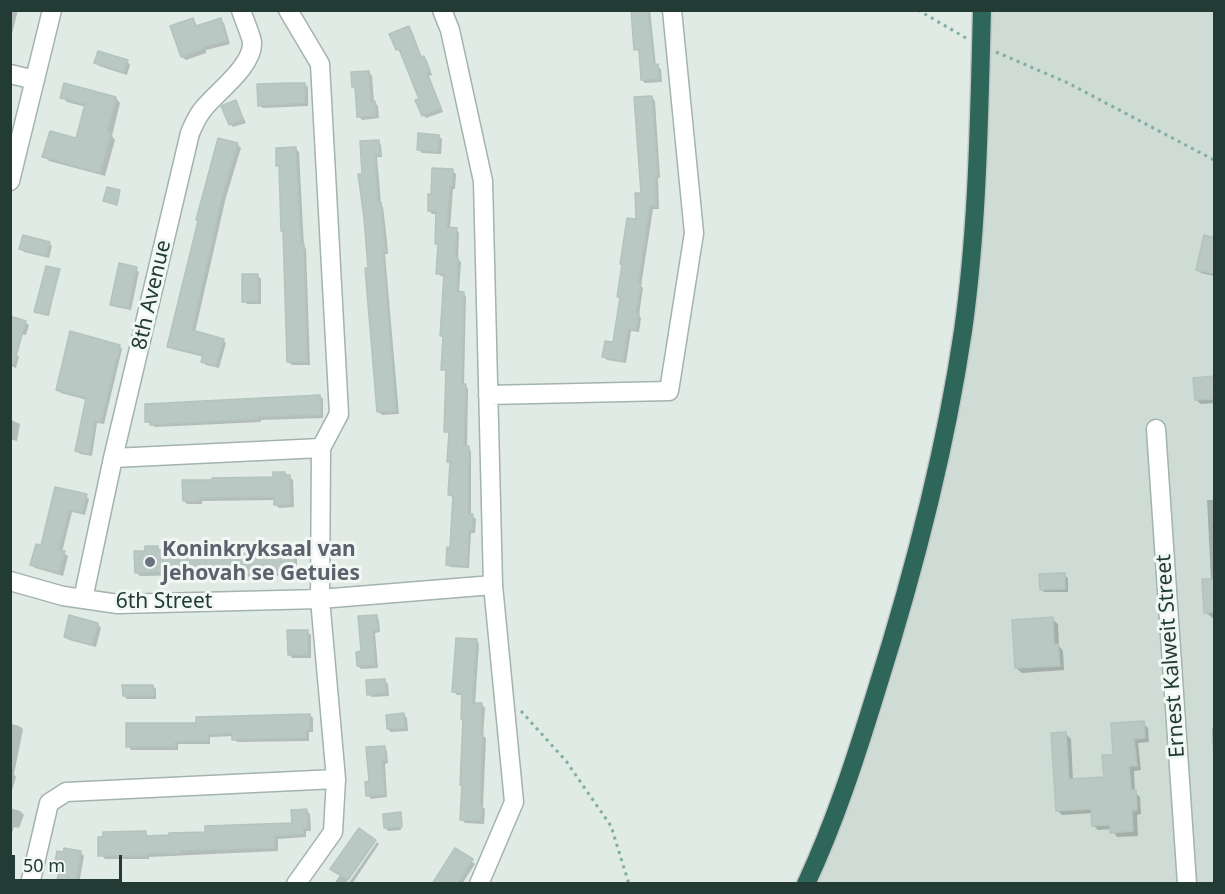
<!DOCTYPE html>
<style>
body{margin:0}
#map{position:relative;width:1225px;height:894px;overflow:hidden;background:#e0ebe6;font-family:"Noto Sans",sans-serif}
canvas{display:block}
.frame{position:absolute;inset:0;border:12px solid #223b34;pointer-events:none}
.scale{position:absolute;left:12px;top:855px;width:110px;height:27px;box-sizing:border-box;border:3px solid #223b34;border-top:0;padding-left:8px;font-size:18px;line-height:21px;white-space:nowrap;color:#223b34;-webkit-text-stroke:4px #f1f8f4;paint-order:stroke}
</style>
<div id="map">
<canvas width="1225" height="894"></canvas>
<div class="frame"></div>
<div class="scale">50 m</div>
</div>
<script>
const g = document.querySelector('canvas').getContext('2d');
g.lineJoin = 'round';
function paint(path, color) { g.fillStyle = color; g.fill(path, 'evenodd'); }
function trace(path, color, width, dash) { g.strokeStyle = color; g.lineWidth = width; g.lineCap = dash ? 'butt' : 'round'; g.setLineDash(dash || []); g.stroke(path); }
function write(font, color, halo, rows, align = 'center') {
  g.font = font + ' "Noto Sans",sans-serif'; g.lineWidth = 6; g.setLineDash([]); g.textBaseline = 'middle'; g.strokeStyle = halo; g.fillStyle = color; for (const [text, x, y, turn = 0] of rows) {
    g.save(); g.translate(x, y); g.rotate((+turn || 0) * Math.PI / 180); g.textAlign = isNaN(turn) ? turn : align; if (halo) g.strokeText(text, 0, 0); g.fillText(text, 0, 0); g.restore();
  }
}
paint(new Path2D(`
 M982 11H1214V883L807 884 869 714 962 332Z`), '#cfdbd5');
paint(new Path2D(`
 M10 10H18L10 42Z
 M631 10H650L656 66 661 69 662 82 645 83 642 80 640 52 635 49Z
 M193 20 197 27 221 20 224 23 230 44 206 50V53L186 60 182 57 172 27Z
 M409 28 412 31 422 58 427 61 432 75 429 76 443 112 426 118 423 115 421 100 400 52 397 49Z
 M127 61 130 65 127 75 99 66 96 63Z
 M369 72 372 76 374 102 378 106 379 118 362 120 359 116 357 90 353 86Z
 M304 84 308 87V106L263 108 259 105Z
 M62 97 116 98 120 103 112 136 115 140 105 176 49 161 44 156 77 140 86 107 67 102Z
 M652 97 655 101 660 178H658L659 209H653L641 286 643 288 639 315 641 318 639 332 631 331 626 363 607 360 604 357 614 344 621 299 619 296 637 221 642 194Z
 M235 101 246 123 233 127 230 124Z
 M438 136 442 139 441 154 422 153 419 150Z
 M378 141 381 145 382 157H377L381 204 383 207 387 241 388 254H385L399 414 382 415 379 412 364 175Z
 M237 144 241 148 226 197 195 332 223 340 226 343 219 368 206 365 203 362 204 357 172 349 169 346Z
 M296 149 299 152 304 246 306 249 310 365H292L288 361 285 233 282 231 280 168 278 165Z
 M452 171 456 174 455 189H453L450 229H456L459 233 458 259 461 262 459 293 466 296 464 385 468 389 467 448 471 451V515L476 519 475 533H471L469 568 450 567 447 564 451 549 453 498 450 495 451 465 448 462 450 434 445 431 447 373 443 369 444 338 442 335 445 277 441 276 438 273 439 246 436 243 438 214H432L429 210Z
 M1214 239V276L1201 273 1198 270Z
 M49 243 52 246 49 258 24 252 21 249Z
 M136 269 139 272 131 310 115 307 112 304Z
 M59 270 49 316 37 313 36 312Z
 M257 275 261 279V304H247L244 301Z
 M25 322 29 325 26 335 14 332Z
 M119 346 122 349 104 424 97 423 92 456 80 454 77 451 87 400 61 393 58 390Z
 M10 353 19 356 16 368 10 366Z
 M1214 378V403L1201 404 1196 400Z
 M320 396 323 399V418L261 420V422L155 427 147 421Z
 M10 412 12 414 11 420 20 424 17 441 10 439Z
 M285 473 293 480 294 507 279 508 276 505V500L202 501V504H187L184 501 275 479Z
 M57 488 86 496 89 499 85 515 72 512 62 552 68 556 63 576 35 568 32 565 42 547Z
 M1207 500H1214V619L1205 612 1211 580Z
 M158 548 167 555V558L294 553 297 556V575L193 579 187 575 140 576 136 572 147 552Z
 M1064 575 1068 578V592H1044L1041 589Z
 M376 616 379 620 380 632 375 633 378 668 361 669 358 666Z
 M1052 619 1058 624 1059 646 1063 651 1064 670 1022 673 1016 668Z
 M98 624 101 628 96 647 69 640 65 637Z
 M307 632 311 635V658H292L289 654Z
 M476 640 479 644 475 705H482L485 708 483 736 486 738 483 807 485 809 484 824 465 823 462 819 465 721 463 695H457L454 691Z
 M384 680 388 684 389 696 372 697 369 694Z
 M153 686 156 689V699H127L124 696Z
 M310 715 313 718V732H309V741L237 742 234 736 210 737V744H178V750H131L128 746 197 724Z
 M404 715 407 718 408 731 391 732 388 729Z
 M1143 723 1148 728 1149 742 1138 743 1141 770 1134 771 1135 792 1140 797 1141 814 1137 815 1138 836 1117 837 1112 829 1098 830 1093 825V813L1062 815 1057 810 1066 734 1071 739 1073 780 1105 779 1114 756Z
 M12 724 19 726 23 729 14 774 16 777 11 794 10 731Z
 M1212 728H1214V776Z
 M384 747 387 751 388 763 385 764 387 797 371 799 368 795 371 783Z
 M10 808 20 811 24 815 19 828 14 827 10 839Z
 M307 811 310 814 311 831H306V837L278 839V851L149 857V859H105L102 855 145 832 148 837 293 824Z
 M400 814 401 830 388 831 385 827Z
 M374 840 345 884H334L340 875Z
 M377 842 379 844 352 884H348Z
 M456 850 475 864 462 884H433Z
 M80 852 84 856 79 884H58L62 866 56 862Z`), '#0003');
const building = new Path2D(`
 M631 10H648L654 65 658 64 659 79 641 80 639 49 634 50Z
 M193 18 196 26 221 18 227 41 203 47 204 49 181 57 170 26Z
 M409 26 421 57 424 56 430 71 427 73 441 108 422 116 415 100 419 99 399 49 396 50 389 34Z
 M98 51 128 60 124 72 94 63Z
 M369 71 371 101H375L376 116 357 117 355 87H352L351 72Z
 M64 83 116 97 107 132 111 133 100 173 42 157 50 131 76 138 85 104 60 98Z
 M289 83H305V103L258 106 257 84Z
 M652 96 658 176H656V206H650L638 283H641L636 313H639L636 330 628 329 623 361 602 357 605 341 613 342 620 297H617L622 264H620L627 218 636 219 635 193H641L634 97Z
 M236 100 243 119 229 125 221 106Z
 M418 133 439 135 438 152 417 150Z
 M218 138 238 143 223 193 192 330 224 339 216 366 201 362 203 355 167 347 198 221 196 220Z
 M379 140 380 154 375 155 378 202H381L384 237 386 251 383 252 396 411 377 412 365 268H368L364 218 358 174H362L360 141Z
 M296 147 301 244H304L307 362H287L283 231H281L279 166H276V148Z
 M432 168 453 169 452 186H450L447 227 457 228 455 257 458 258 457 291 464 292 462 384H466L464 446H469L468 514H473L472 531H469L467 566 446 565 447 547 450 548 453 495H448L450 462H447L449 432H444L446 370H441L443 336H440L444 274H436L438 244H435L436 211H428V194H431Z
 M107 187 120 190 117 205 103 201Z
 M23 235 50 242 46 256 19 249Z
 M1204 235 1215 238V274L1196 270Z
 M119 263 137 267 128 308 110 305Z
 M46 266 60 269 48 315 34 312Z
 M242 274H258V301L242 302Z
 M10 316 26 321 14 363H10Z
 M70 331 120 345 101 422 95 421 89 454 75 451 86 398 56 390Z
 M1215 376V399L1195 400 1193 378Z
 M320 395 321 415 258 417V419L150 425V422H145V404Z
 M273 472H285V475H290L291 505H274V497L199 498V501H183L182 480H212V478L273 477Z
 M55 487 87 494 82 513 69 510 59 550 65 551 59 573 30 565 36 544 41 545Z
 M145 546H158V550H165V557L294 551 295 572 189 577V574H184V572L135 573 134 551H145Z
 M1065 573V589L1040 590 1039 574Z
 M1202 579H1215V612L1204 613Z
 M69 615 98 623 92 645 64 637Z
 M377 615 378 630H373L375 665 357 666 356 652 361 651 358 616Z
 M1053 617 1054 644H1058L1060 666 1015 668 1012 620Z
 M287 630H308V655H288Z
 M456 638 477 639 472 703H482L481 733H483L480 804H482L481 821 460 820 462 785H460L463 720 461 719 462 693 452 692Z
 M385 679 386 693 367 695 366 680Z
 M122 685H153L154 696H123Z
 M404 713 405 728 387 729 386 715Z
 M310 714V730H306V738L232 740V733L208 735V741L175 742V747H126V723H196V717Z
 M1144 721 1145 738 1134 739 1137 766H1129L1131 790H1136L1137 810H1132L1133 831 1110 833V825L1092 826 1091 809 1056 811 1051 733 1066 732 1069 779 1104 777 1102 755H1113L1111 723Z
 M385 746 386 760 382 761 385 795 366 796 365 782 369 781 366 747Z
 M307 809 308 828H303L304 834 275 836V848L180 851V853L146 854V856H98V837H103V832L146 831V836L169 835V833L205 832V826L292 823 291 810Z
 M401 812 402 827 384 828 383 814Z
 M359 828 376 840 348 880 330 869Z
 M64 848 81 851 76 884H56L61 864 55 862 57 851 63 852Z
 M455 848 473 859 457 884H432Z`);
paint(building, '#b9c8c2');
trace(building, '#b3c4bd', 1.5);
const minor = new Path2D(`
 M288 10 320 64 339 414 321 448 320 599 336 779 333 832 296 884
 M442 10 450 30 483 181 493 585 514 802 479 884
 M10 74 35 80
 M10 181 52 10
 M488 395 669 391 694 233 672 10
 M1156 429 1187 884
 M113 458 321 448
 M10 581 63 596 118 604 320 599 493 585
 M83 599 113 458 190 133C194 124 197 116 204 108 217 92 254 65 252 42 250 32 244 20 241 10
 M30 884 49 803 66 792 336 779`);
const highway = new Path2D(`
 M806 884C835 822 856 757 876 692 913 575 945 453 963 331 978 225 979 118 982 10`);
trace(minor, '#a3b3ad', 21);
trace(highway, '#c1c8c6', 21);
trace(new Path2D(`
 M918 10 966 38
 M996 52 1068 83 1214 160
 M521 711 566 761 611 826 629 884`), '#82ae9f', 3, [3, 4.5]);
trace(minor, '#fff', 18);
trace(highway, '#2e665a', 18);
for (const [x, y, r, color] of [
 [150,562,6,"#6b7280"]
]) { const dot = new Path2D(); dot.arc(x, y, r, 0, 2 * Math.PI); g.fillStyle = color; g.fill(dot); trace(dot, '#f1f8f4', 2); }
write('21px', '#223b34', '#f1f8f4', [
 ["8th Avenue",152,295,-77],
 ["6th Street",164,602],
 ["Ernest Kalweit Street",1171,656,-94]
]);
write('bold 21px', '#5b616d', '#f1f8f4', [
 ["Koninkryksaal van",162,550],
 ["Jehovah se Getuies",162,574]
], 'left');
</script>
